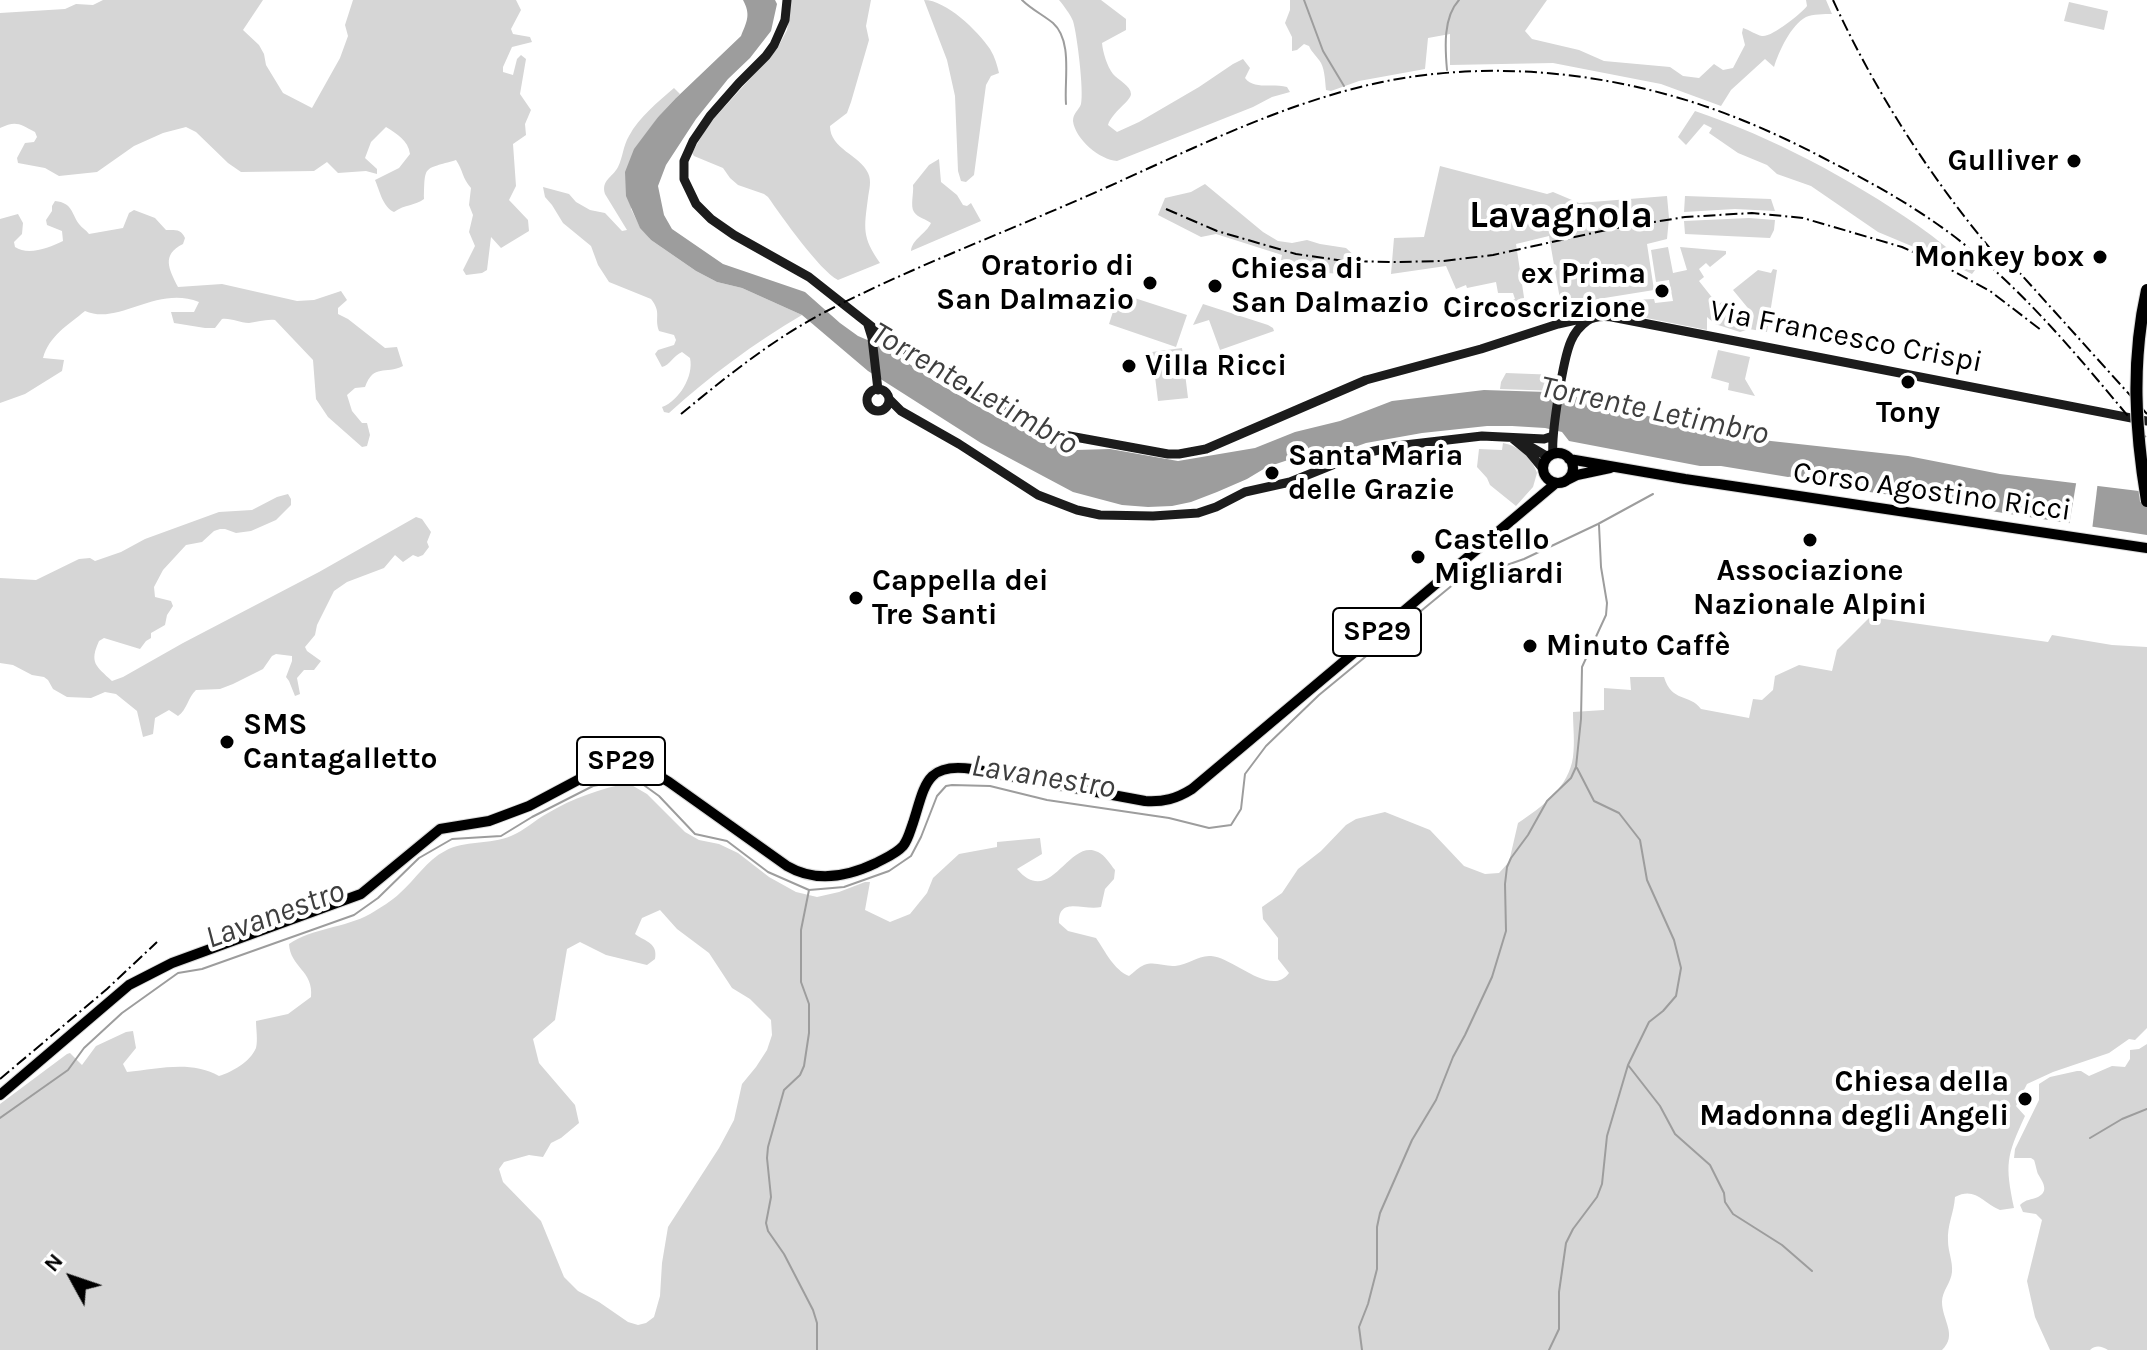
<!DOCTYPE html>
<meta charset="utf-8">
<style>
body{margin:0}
#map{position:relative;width:2147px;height:1350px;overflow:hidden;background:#fff;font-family:Karla,sans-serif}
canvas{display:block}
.north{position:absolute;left:32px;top:1238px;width:80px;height:80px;-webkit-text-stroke:6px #fff;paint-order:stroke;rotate:310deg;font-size:22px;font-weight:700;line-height:32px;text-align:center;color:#000}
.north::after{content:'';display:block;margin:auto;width:28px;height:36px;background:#000;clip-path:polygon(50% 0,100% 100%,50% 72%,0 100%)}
</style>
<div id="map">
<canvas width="2147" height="1350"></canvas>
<div class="north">N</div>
</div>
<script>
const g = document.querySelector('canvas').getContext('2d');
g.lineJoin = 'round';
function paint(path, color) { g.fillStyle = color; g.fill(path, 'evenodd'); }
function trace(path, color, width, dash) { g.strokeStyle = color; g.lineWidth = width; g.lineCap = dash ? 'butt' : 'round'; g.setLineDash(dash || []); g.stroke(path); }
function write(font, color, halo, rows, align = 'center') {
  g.font = font + ' Karla,sans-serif'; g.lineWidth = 8; g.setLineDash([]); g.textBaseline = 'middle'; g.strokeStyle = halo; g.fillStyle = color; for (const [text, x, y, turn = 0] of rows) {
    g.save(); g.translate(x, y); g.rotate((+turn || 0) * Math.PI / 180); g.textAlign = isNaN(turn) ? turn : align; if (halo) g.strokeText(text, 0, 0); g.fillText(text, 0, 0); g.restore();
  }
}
paint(new Path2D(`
 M103 0H263L243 30 259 45 264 54 266 65 283 93 312 108 340 58 348 36 345 25 353 0H516L521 10 511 29 513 34 530 37 532 42 512 47 503 67V72L513 75 517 59 521 55 526 59 520 94 531 110 525 124 526 135 513 144 516 186 509 200 528 220 529 231 501 248 491 237 487 270 482 273 466 275 463 270 475 246 469 232 473 215 469 205 471 188C462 178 463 170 456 160 423 170 425 164 424 199 415 206 405 204 394 212 383 207 380 192 375 180L399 168 410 154C408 140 397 134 386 127L371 142 365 158 377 169V174L366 171 338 173 327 162 314 171 241 172 228 163 196 132 186 127 163 133 134 146 97 172 59 176 45 168 18 163 17 158 25 143 34 142 37 137 35 132C20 124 16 120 0 128V13L65 9 76 4 93 5Z
 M791 0H871L866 26 869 40 851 102 847 113 830 126C830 149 860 155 868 173 872 181 869 190 868 198 864 229 862 237 880 263L838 280C819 270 782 217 768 197L764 194 738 185 730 178 723 168 694 156 692 153 708 125 777 49 787 30Z
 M924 0C946 0 978 31 990 49 995 57 997 65 999 73L991 76 986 85 974 175 966 182 961 181 958 171 955 96 947 60Z
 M1059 0H1101L1126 19V30L1102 43C1103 53 1107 66 1113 74 1118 80 1131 86 1131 94 1131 101 1112 112 1108 125L1117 132 1139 122 1199 87 1233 64 1243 59 1250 68 1245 78C1254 90 1272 83 1287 87L1290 92 1272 97 1253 107 1117 161C1100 160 1075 139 1073 121 1073 113 1079 110 1081 104 1084 91 1077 34 1073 21 1070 14 1064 6 1059 0Z
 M1290 0H1547L1525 31 1532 39 1579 50 1604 61 1670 67 1683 76 1699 78 1714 64 1723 70 1733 68 1745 45 1742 33 1743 28C1750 30 1756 35 1762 36 1771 38 1802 13 1807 6L1806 0H1826L1832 14C1824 14 1813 14 1806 17 1791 25 1779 51 1774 67L1765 59 1731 90 1721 106 1661 84 1553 63 1450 65V34L1428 38 1425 69 1359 81 1331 91 1326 90C1325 81 1325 71 1321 63 1317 56 1312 53 1309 46L1304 44 1297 50 1292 51V37L1285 23 1290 10Z
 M2069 2 2108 11 2104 30 2064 21Z
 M674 88 680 94 658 117 650 129 631 209 640 227 651 240 696 271 717 282 742 288 802 315C754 343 710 376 669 413L664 412 662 407C679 401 694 376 690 358L682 352C673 356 670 365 662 367L655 354 658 350 674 345 676 340 674 335 659 331C654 317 662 313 651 299L609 282 598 265 591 246 563 223 552 205 545 197 543 187 569 194 576 202 590 210 605 213 622 231 627 230 605 194C601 180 612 178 618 167 623 157 623 146 629 136 639 117 658 102 674 88Z
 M1695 111C1774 138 1849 178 1917 225 1937 239 1956 255 1975 270L1972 274 1933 255 1878 232 1811 186 1777 174 1767 165 1738 153 1709 133 1712 128 1704 124 1686 145 1678 137Z
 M939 159 941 182 957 195 963 205 967 206 971 203 981 221 911 251C912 239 926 234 931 223 926 219 918 218 914 212 910 206 914 193 913 185L929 165Z
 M1440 166 1547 194 1553 192 1579 203 1667 196 1669 218 1667 239 1647 244 1654 290 1561 305 1549 236 1516 244 1525 304 1523 305 1524 309 1512 310 1511 300 1515 299 1513 293H1498L1496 282 1467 288 1466 285 1456 289 1446 266 1391 274 1394 238 1424 237Z
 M1205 184 1263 232 1278 241 1292 243 1307 240 1320 244 1346 248 1356 257 1349 273C1331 274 1314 274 1298 265L1294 267 1281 260 1282 255 1216 234 1201 237 1158 215 1165 198 1191 192Z
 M1685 196 1771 199 1775 211 1735 209 1684 212Z
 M55 201C73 203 71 213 79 224 82 228 86 230 89 234L123 228 129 213 134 210 155 218 166 230C176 230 181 229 185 238L183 244C161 255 169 269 178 287L222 284 297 301 314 300 341 291 347 300 338 308V314L348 319 385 348 397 347 403 366C385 375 374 363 365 387L355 388 347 395 352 411 362 423H367L370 435 367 446 362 447 328 417 316 399 313 360 275 320C266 319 258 322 249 323 239 323 232 318 222 319L215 328H205L174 323 171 312H194L199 302C156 285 119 326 85 311 68 325 49 336 43 358L64 360 62 371 25 394 0 403V219L18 214 23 223 22 234 14 242 15 247C28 256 49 248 63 241L62 231 47 225 46 220 52 211V206Z
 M1749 218 1775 220 1774 230 1770 238 1685 234 1684 221Z
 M1668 247 1673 273 1687 270 1680 247 1726 251V254L1710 267 1706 263 1699 269 1704 277 1699 281 1718 305 1723 301 1732 312 1729 315 1737 325 1752 313 1733 290 1758 270 1771 273 1773 269 1777 270 1767 332 1749 329 1740 332 1715 324 1707 317V330L1611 311 1612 301 1654 299 1655 303 1673 301 1669 280 1656 282 1651 250Z
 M1119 293 1187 315 1176 347 1109 324Z
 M1203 304 1268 325 1273 328 1274 331 1220 350 1209 320 1193 325Z
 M1182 348 1188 398 1158 401 1152 352Z
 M1718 350 1750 357 1745 379 1755 396 1728 390 1729 383 1711 378Z
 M1506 373 1558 375 1557 391 1500 389 1501 382Z
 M1503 443C1519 446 1532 458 1537 473L1533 487 1516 506 1490 485 1487 478 1477 467 1479 449 1502 450Z
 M288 494 291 499V505L276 520 251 531 236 533 225 529H220L214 531 202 542 186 545 163 570 154 587 155 597 171 601 173 606 167 615 165 625 151 633V638L146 641 140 649 104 638 99 641C89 663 96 666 112 681L123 677 183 643 319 572 416 517 422 519 431 532 427 542 429 547 423 555 418 557 413 555 403 562 395 555 384 568 347 582 334 591 317 625 315 635 305 647 307 651 321 661 314 670H304L297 678 300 694 295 696 289 681 286 677 292 661V656L276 654 272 656 263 669 233 684 220 689 196 690C188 697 187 710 178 716L169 710 155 718 153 734 143 737 137 711 116 694 105 692 91 698 67 697 53 689 48 680 44 677 32 675 13 665 0 663V578L36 580 79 559 90 558 95 561 121 552 145 539 219 512 252 510 277 497Z
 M1870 617 2048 642 2052 635 2112 645 2147 647V1028L2135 1040 2129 1039 2109 1053 2053 1072 2027 1084 2016 1106 2025 1116C2006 1157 2005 1164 2014 1208L2000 1210C1983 1203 1975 1186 1955 1197 1954 1213 1947 1225 1948 1241 1948 1251 1953 1262 1952 1272 1951 1283 1942 1291 1942 1302 1942 1320 1958 1335 1942 1350H0V1104L67 1054 70 1053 82 1065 96 1046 126 1032 133 1031 136 1048 123 1064 127 1072C159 1069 190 1060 219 1076 232 1072 250 1062 256 1048 258 1041 256 1028 256 1021L288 1014 311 997C314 971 290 967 289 944 312 928 345 928 370 914 380 908 392 901 400 893 415 880 427 860 445 851 464 840 490 845 511 836 524 831 535 820 548 813 573 798 600 789 628 783L647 794 685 832 699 840 719 844 738 853 769 877 796 892 817 897 839 892 865 882H870L865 910 890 922 910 914 927 893 933 878 959 854 997 847V842L1040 838 1042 854 1017 869C1051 909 1068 837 1098 852 1105 855 1110 864 1115 870L1114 879 1105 889 1101 907C1084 911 1058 896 1059 923L1068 931 1096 938C1105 951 1114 970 1129 976 1134 972 1139 967 1144 965 1155 961 1165 967 1175 966 1188 965 1198 955 1211 956 1233 957 1271 998 1289 973L1278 959V938L1263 919 1262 907 1282 893 1298 869 1321 851 1346 825 1356 819 1385 812 1430 830 1464 866 1485 874 1499 873 1509 862 1518 823C1542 807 1569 787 1573 757 1575 742 1573 727 1573 712L1604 710V688L1631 690 1630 677H1664C1672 703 1689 693 1701 709L1749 718 1753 699 1762 700 1773 690 1775 676 1799 665 1832 671 1837 650ZM660 910 677 929 709 953 732 988 750 999 771 1020 772 1035 767 1050 756 1067 742 1084 734 1120 719 1148 668 1227 662 1263 660 1296 654 1317 646 1323 638 1325 628 1322 599 1302 578 1291 564 1277 541 1221 503 1182 499 1169 504 1162 529 1155 543 1157 551 1143 561 1138 579 1123 575 1105 539 1063 533 1039 555 1020 567 949 580 942 606 955 647 965 655 959C658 943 646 942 635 934L642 918Z
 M2147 1044V1350H2108C2101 1346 2096 1345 2090 1350H2050L2035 1317 2027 1281 2042 1220 2036 1214 2023 1212 2020 1205C2026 1199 2031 1200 2038 1197 2050 1191 2042 1181 2038 1174 2037 1172 2035 1162 2034 1160L2031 1158H2014L2015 1149 2039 1100V1084L2050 1077 2077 1071H2081L2089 1076 2112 1066 2125 1067 2130 1059V1050L2139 1049Z`), '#d6d6d6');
paint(new Path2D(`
 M743 0H775L777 4 771 31 750 58 728 79 696 119 666 165 658 186 664 215 672 229 723 264 805 292 840 323 858 336 884 347 936 382 1002 420 1038 436 1076 450 1110 449 1178 461 1255 448 1295 432 1340 421 1392 401 1484 390 1548 392 1606 402 1651 417 1721 433 1771 441 1908 456 2000 474 2147 492V535C2062 522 1976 509 1891 495 1869 492 1846 489 1824 484 1811 481 1801 476 1788 477L1721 466H1700L1569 441 1562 432 1545 428 1512 426H1487L1422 433 1366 443 1338 453 1294 458 1267 467 1247 479 1217 492 1191 502 1172 506 1148 507 1122 505 1073 492 981 443 868 371 802 315 742 288 717 282 696 271 651 240 640 228 626 196 625 172 634 149 658 117 676 98 741 36C747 21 751 15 743 0Z`), '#9d9d9d');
paint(new Path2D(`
 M2077 478 2098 481 2092 530 2069 526Z`), '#fff');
trace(new Path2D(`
 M1022 0C1031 9 1043 15 1053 23 1073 41 1064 80 1066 104
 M1304 0 1323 51 1344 86
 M1447 70C1445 48 1443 17 1459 0
 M809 890 801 930V982L809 1004V1033L804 1066 800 1075 784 1090 768 1147 767 1158 771 1197 766 1223 768 1231 784 1254 813 1310 817 1323V1350
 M1628 1065 1660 1106 1675 1134 1710 1165 1724 1193 1725 1202 1733 1214 1782 1245 1812 1271
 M0 1118 68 1070 84 1048 122 1013 178 973 202 969 354 915 378 898 419 858 452 839 501 836 532 817 593 786 634 778 659 796 695 834 727 841 768 872 809 890 844 887 889 871 911 856 921 837 937 796 946 786 952 785 990 786 1047 800 1169 818 1209 828 1231 825 1241 809 1245 774 1266 746 1319 695 1455 583 1524 559 1598 524 1653 494
 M2090 1138 2122 1119 2147 1109
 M1362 1350 1359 1327 1368 1304 1377 1269V1227L1380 1213 1412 1140 1436 1100 1453 1057 1465 1035 1492 977 1506 931 1505 884 1507 867 1511 858 1528 835 1547 801 1571 778 1576 767 1581 719 1582 667 1606 615 1607 603 1601 567 1599 525
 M1549 1350 1559 1329V1292L1566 1243 1573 1229 1597 1197 1602 1184 1607 1136 1628 1065 1649 1022 1663 1011 1676 996 1681 968 1674 940 1647 880 1640 840 1619 813 1594 801 1577 768`), '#9d9d9d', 2);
const primary = new Path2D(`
 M1543 468a15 15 0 1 1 30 0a15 15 0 1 1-30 0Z
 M1569 459 1685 479 2147 548
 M1567 480 1577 475 1610 468
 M0 1095 129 985 172 963 361 894 440 829 489 821 529 806 608 764 622 761 638 763 669 782 787 866C816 883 847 877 876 863 885 858 896 854 903 846 908 840 910 831 913 823 925 786 925 762 972 769L1145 801C1164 802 1176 799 1192 789L1556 483`);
trace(primary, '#dbdbdb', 12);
trace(new Path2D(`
 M787 0 785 20 774 45 766 56 739 83 710 116 693 141 684 161V179L696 204 711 219 734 235 809 277 885 337 981 399 1015 417 1046 431 1064 435 1168 454H1179L1206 449 1366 380 1481 349 1558 324 1576 320 1589 319
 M868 325 872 338 878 390
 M867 400a11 11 0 1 1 22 0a11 11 0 1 1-22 0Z
 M889 399 901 411 959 444 1038 495 1077 510 1100 515 1153 516 1198 513 1216 507 1245 492 1290 482 1357 455 1396 446 1482 436 1544 439 1553 436
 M1512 438 1529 452 1543 469
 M1519 440 1548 457
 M1553 454C1551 435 1563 359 1571 341 1574 334 1580 326 1587 321 1596 315 1607 316 1617 318L2147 421`), '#1c1c1c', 9);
trace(primary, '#000', 10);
trace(new Path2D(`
 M1833 0C1878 98 1940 193 2012 274
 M1166 209 1217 231 1296 254 1345 261 1395 262 1443 261 1493 255 1611 229 1685 217 1752 213 1803 218 1902 247 1940 264 1990 291 2041 330
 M2009 261 2147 414
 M681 414C726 377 773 339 825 312 906 270 993 237 1078 200 1177 157 1276 104 1382 82 1499 58 1627 74 1737 118 1770 131 1803 147 1835 164 1882 188 1929 215 1970 249 2037 304 2091 372 2147 439
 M0 1079 107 989 157 942`), '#000', 2, [12, 4, 2, 4]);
const highwayBridge = new Path2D(`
 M2147 290C2131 361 2135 430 2147 501`);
trace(highwayBridge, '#dbdbdb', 14, []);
trace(highwayBridge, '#000', 12);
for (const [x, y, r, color] of [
 [2074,161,8,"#000"],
 [2100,257,8,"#000"],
 [1150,283,8,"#000"],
 [1215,286,8,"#000"],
 [1662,291,8,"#000"],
 [1129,366,8,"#000"],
 [1908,382,8,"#000"],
 [1272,473,8,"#000"],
 [1810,540,8,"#000"],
 [1418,557,8,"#000"],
 [856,598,8,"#000"],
 [1530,646,8,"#000"],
 [227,742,8,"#000"],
 [2025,1099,8,"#000"]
]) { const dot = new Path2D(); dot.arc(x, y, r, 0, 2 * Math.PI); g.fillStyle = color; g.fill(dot); trace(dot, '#fff', 3); }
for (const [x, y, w] of [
 [1377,632,88],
 [621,761,88]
]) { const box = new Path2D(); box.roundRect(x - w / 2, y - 24, w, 48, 6); g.fillStyle = '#fff'; g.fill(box); trace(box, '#000', 2); }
write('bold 28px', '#000', null, [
 ["SP29",1377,632],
 ["SP29",621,761]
]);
write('bold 30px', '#000', '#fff', [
 ["Gulliver",2058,161,"right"],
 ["Monkey box",2084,257,"right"],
 ["Oratorio di",1134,266,"right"],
 ["San Dalmazio",1134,300,"right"],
 ["Chiesa di",1231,269],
 ["San Dalmazio",1231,303],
 ["ex Prima",1646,274,"right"],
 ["Circoscrizione",1646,308,"right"],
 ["Villa Ricci",1145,366],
 ["Tony",1908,413,"center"],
 ["Santa Maria",1288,456],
 ["delle Grazie",1288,490],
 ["Castello",1434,540],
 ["Migliardi",1434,574],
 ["Associazione",1810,571,"center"],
 ["Nazionale Alpini",1810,605,"center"],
 ["Cappella dei",872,581],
 ["Tre Santi",872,615],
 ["Minuto Caffè",1546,646],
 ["SMS",243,725],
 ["Cantagalletto",243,759],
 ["Chiesa della",2009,1082,"right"],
 ["Madonna degli Angeli",2009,1116,"right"]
], 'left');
write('30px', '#000', '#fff', [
 ["Via Francesco Crispi",1846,337,11],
 ["Corso Agostino Ricci",1932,492,8]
]);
write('italic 32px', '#3e3e3e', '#fff', [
 ["Torrente Letimbro",974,389,30],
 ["Torrente Letimbro",1654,411,12],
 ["Lavanestro",1043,777,9],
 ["Lavanestro",275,915,-20]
]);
write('bold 38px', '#000', '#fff', [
 ["Lavagnola",1561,216]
]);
</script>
